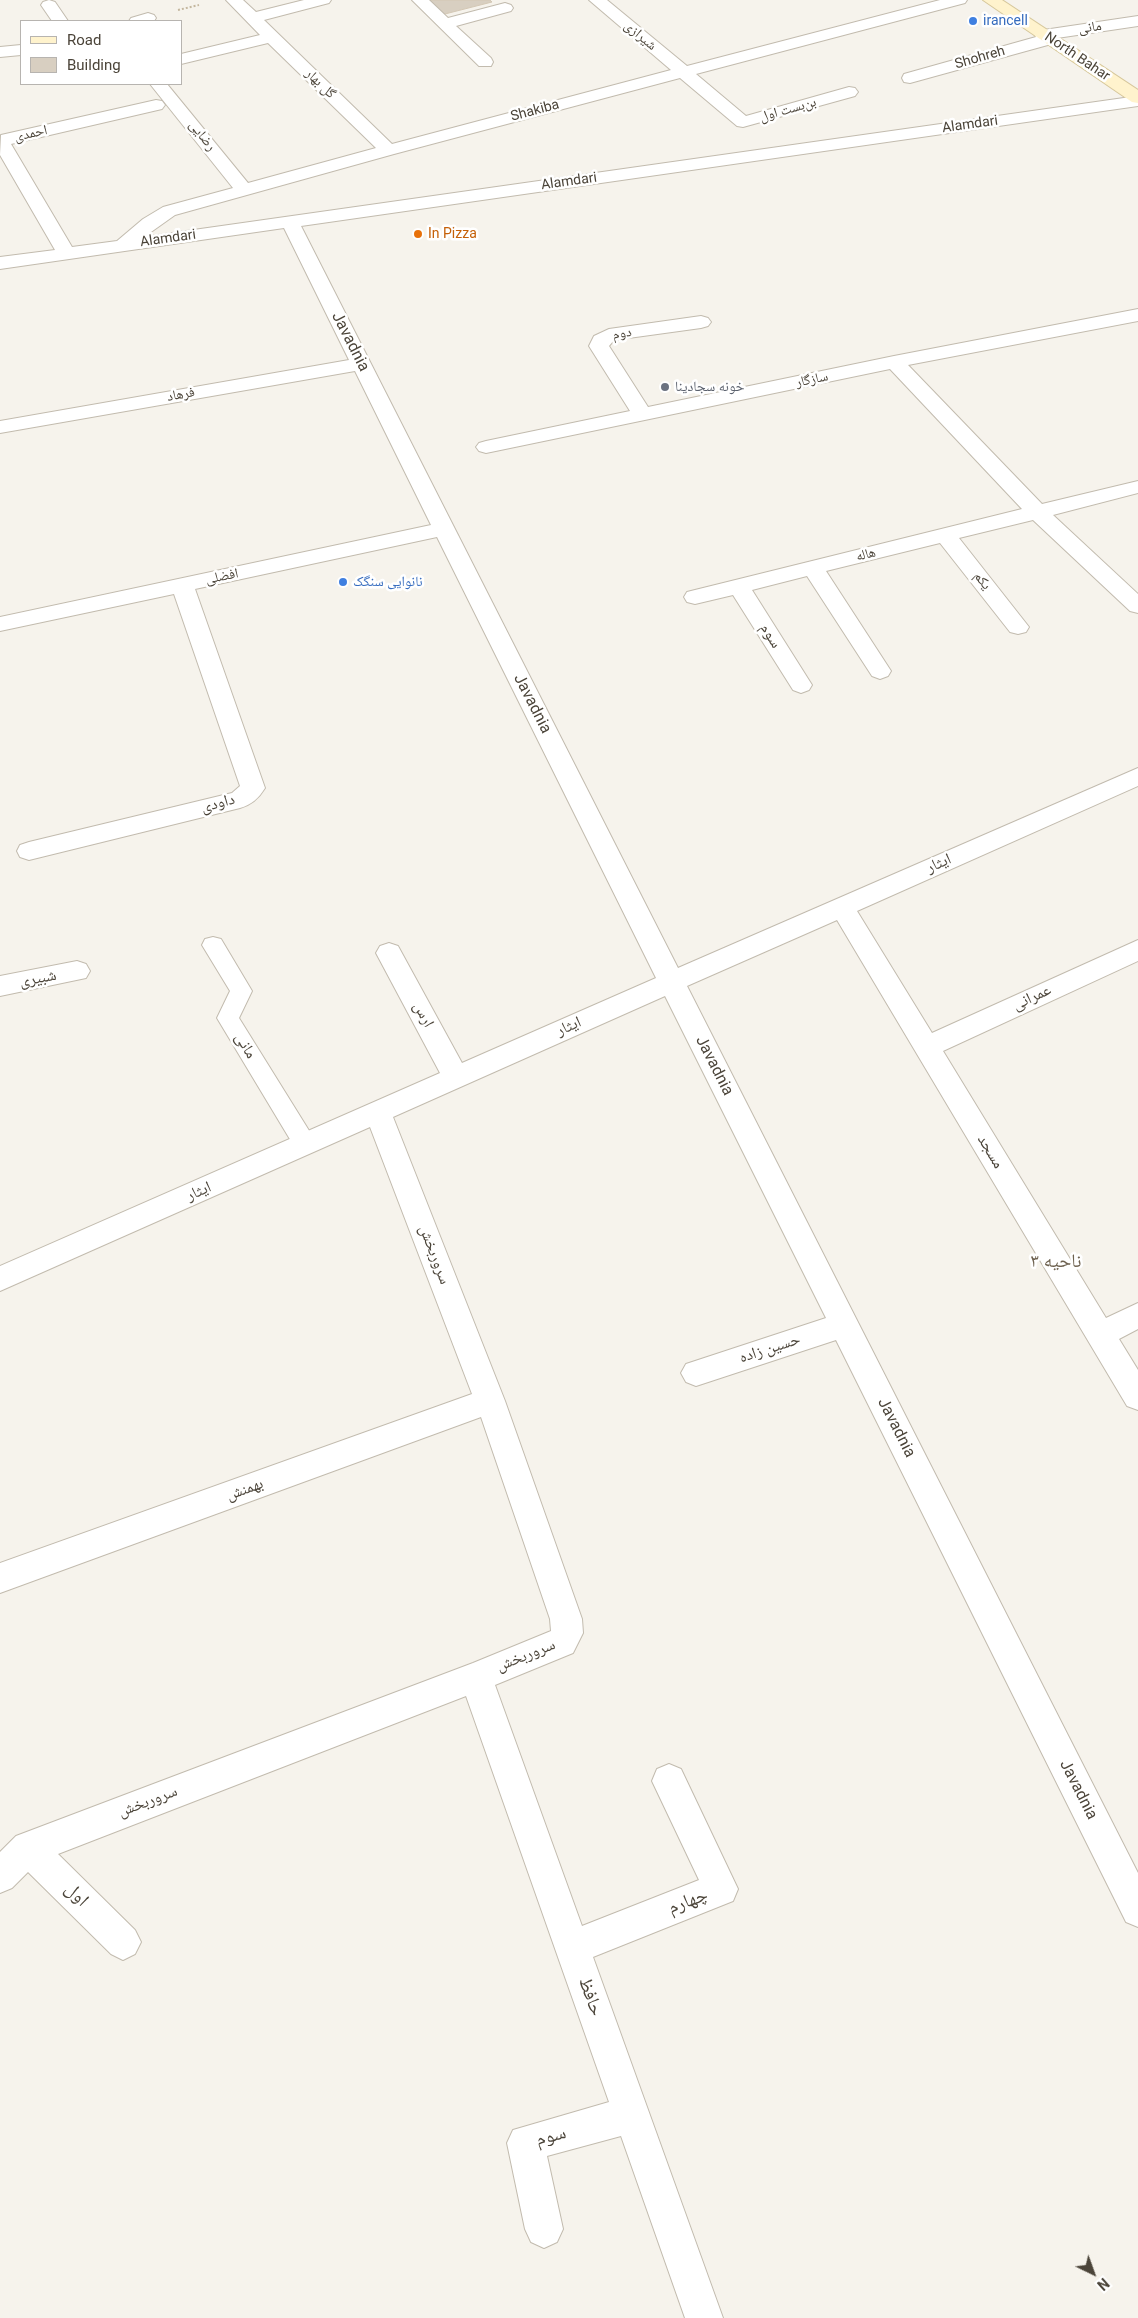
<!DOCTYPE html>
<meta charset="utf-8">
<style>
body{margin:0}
#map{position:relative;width:1138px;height:2318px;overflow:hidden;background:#f6f3ec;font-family:Roboto,sans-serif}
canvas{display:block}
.legend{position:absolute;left:20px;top:20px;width:162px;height:65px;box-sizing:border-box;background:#fff;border:1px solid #b7b4b0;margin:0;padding:6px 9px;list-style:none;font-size:15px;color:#4b4439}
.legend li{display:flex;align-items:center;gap:10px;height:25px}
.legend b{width:25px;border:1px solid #b7b4b0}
.north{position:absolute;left:1068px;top:2248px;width:50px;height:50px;-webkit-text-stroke:4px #fff;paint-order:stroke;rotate:138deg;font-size:14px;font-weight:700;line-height:20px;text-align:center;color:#4b4439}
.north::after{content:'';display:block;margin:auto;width:18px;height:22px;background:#4b4439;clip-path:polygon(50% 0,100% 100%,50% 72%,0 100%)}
</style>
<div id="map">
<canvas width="1138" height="2318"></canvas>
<ul class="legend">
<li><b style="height:6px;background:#fff3cd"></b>Road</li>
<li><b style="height:14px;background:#d8cfc1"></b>Building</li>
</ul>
<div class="north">N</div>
</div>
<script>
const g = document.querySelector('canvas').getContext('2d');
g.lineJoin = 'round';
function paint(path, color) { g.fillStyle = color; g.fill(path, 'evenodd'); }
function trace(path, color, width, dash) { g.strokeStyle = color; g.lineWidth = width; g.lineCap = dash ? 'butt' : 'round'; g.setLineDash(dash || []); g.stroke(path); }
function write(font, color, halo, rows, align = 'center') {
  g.font = font + ' Roboto,"Noto Naskh Arabic",sans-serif'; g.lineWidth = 5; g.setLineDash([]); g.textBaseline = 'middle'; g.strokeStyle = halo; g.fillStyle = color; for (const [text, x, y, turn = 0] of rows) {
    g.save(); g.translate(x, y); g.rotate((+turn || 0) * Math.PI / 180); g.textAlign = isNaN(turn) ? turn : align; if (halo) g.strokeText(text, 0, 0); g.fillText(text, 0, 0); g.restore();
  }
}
const building = new Path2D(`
 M425 0H490L492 2 441 15Z`);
paint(building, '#d8cfc1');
trace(building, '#d3c7b4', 1);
const lane = new Path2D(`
 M213 937 221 939 252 991 239 1018 313 1137 317 1144 313 1151 305 1154 297 1151 217 1018 230 991 202 945 205 939Z`);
const street = new Path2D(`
 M49 0 55 2 68 21H52L41 5 43 2Z
 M226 0H243L256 12 304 0H331L329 3 264 20 392 144 671 70 589 0H607L687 66 940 0H967L965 3 696 74 746 116 849 87 855 88 858 92 855 96 743 127 737 126 680 78 394 154 175 215 144 237 1138 96V106L301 226 678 968 1138 768V786L857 911 932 1033 1138 940V961L943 1051 1106 1318 1138 1303V1329L1119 1339 1138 1370V1410L1127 1406 837 920 687 986 1138 1873V1927L1126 1922 836 1340 696 1386 686 1382 681 1373 686 1364 826 1318 665 996 393 1117 505 1401 582 1619 583 1633 573 1653 495 1685 582 1926 699 1880 652 1781 657 1769 669 1764 681 1769 738 1889 733 1901 593 1957 723 2318H685L621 2136 547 2156 563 2229 557 2242 544 2248 531 2242 525 2229 507 2143 513 2130 609 2102 466 1696 58 1854 135 1930 141 1942 135 1954 123 1960 111 1954 28 1872 12 1888 0 1893V1852L16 1836 473 1663 551 1631 550 1619 481 1417 0 1593V1563L472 1394 370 1127 0 1291V1266L440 1073 376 953 380 946 389 943 398 946 462 1063 656 978 437 537 195 589 265 788C259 798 251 805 240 808L29 860 20 857 17 851 20 845 29 842 232 793 240 786 174 594 0 631V617L431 525 355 371 0 433V421L349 360 284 228 0 269V257L55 250 0 155 1 135 156 100 162 101 165 105 162 109 11 144 72 247 117 241 143 219 163 207 233 188 150 84H167L248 183 376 148 268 43 181 64V54L260 35Z
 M412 0H429L448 18 505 3 511 5 513 8 511 11 456 26 491 58 493 62 491 66H479Z
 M148 13 154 15 156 18 154 21H129L131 18Z
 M1138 16V26L1057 38 1055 43 910 83 904 82 902 78 904 74 1036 37 1035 35 1037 31Z
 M21 45V55L0 57V47Z
 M1138 309V321L908 365 1042 504 1138 481V493L1053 515 1138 594V613L1130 611 1033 520 959 538 1029 627 1026 632 1018 634 1010 632 940 543 826 571 891 671 888 676 880 679 872 676 807 576 752 590 812 685 809 690 801 693 793 690 733 595 695 604 687 602 684 597 687 592 695 590 1022 509 890 369 486 453 479 451 476 447 479 443 486 441 630 411 589 346 594 336 609 329 701 316 708 318 711 322 708 326 701 328 614 340 609 346 648 407 894 356Z
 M77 961 86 964 90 971 86 978 0 996V976Z`);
const secondary = new Path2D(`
 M983 0H1002L1138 90V103L1132 102Z`);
trace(lane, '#c2bbae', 2);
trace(street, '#c2bbae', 2);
trace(secondary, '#d6c79b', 2);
trace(new Path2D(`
 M178 10 199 5`), '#c4b79f', 2, [2, 2]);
paint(lane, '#fff');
paint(street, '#fff');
paint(secondary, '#fff3cd');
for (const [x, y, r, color] of [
 [973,21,5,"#3f7fe0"],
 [418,234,5,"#e8710a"],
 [665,387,5,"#6b7280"],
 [343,582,5,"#3f7fe0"]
]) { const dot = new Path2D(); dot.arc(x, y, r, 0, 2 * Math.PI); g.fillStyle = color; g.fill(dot); trace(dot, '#fff', 2); }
write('14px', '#366cbe', '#fff', [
 ["irancell",983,21],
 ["نانوایی سنگک",353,582]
], 'left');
write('14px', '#4b4439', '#fff', [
 ["مانی",1090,28,-8],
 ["شیرازی",640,36,40],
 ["North Bahar",1077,57,34],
 ["Shohreh",980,58,-16],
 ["گل بهار",320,84,44],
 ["بن‌بست اول",788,110,-16],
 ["Shakiba",535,111,-15],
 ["Alamdari",970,125,-8],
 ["احمدی",31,134,-13],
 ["رضایی",202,136,52],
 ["Alamdari",569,182,-8],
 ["Alamdari",168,239,-8],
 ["دوم",622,334,-11],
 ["سازگار",812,380,-12],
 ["فرهاد",181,395,-10],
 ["هاله",866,555,-14],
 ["افضلی",222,577,-12],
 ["یکم",982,581,51]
]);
write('14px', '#c56008', '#fff', [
 ["In Pizza",428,234]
], 'left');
write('14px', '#5b616d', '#fff', [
 ["خونه سجادینا",675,387]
], 'left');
write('16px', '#4b4439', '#fff', [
 ["Javadnia",350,342,63],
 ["سوم",770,636,58],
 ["Javadnia",532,704,63],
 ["داودی",218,804,-15],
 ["ایثار",939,864,-24],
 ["شبیری",38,979,-11],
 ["عمرانی",1032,998,-25],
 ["ارس",423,1015,62],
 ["ایثار",569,1027,-24],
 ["مانی",245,1046,59],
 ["Javadnia",714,1066,63],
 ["مسجد",990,1152,59],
 ["ایثار",199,1192,-24],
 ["سروربخش",434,1255,69],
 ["حسین زاده",770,1349,-18],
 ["Javadnia",896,1428,63],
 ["بهمنش",245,1490,-20],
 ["سروربخش",526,1656,-22],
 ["Javadnia",1078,1790,63],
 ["سروربخش",148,1802,-21]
]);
write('19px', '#6e6250', '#fff', [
 ["ناحیه ۳",1056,1262]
]);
write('19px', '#4b4439', '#fff', [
 ["اول",76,1895,45],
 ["چهارم",688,1902,-21],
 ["حافظ",590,1997,70],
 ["سوم",551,2137,-15]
]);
</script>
